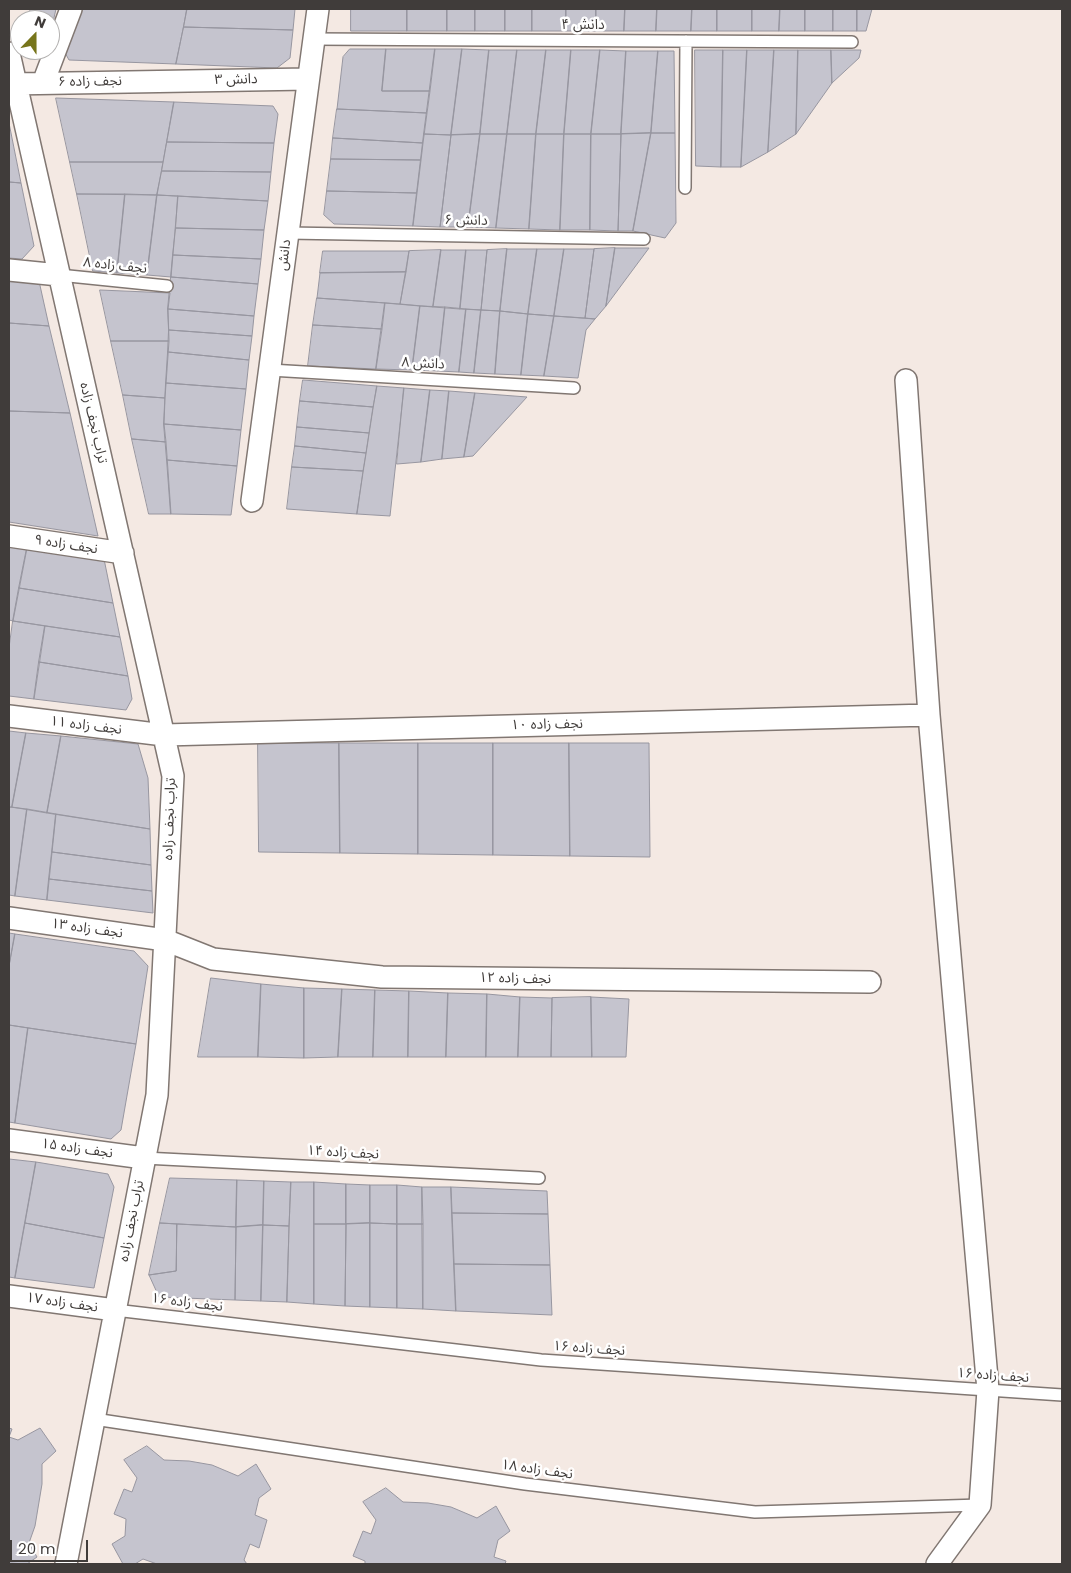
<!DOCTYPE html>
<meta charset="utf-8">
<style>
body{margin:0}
#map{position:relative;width:1071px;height:1573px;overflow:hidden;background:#f4e9e3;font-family:Poppins,sans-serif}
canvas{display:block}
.frame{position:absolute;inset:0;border:10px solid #403c3a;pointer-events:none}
.north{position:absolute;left:10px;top:10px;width:50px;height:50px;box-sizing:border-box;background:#fff;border:1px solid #b3b1b0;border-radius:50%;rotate:22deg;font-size:14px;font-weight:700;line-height:20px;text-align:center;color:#403c3a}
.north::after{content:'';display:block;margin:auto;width:18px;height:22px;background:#77751b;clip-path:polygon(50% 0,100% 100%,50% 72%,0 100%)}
.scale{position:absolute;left:10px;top:1540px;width:78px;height:22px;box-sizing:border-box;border:2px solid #403c3a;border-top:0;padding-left:6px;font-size:15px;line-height:18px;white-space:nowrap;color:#403c3a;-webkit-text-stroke:4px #fff;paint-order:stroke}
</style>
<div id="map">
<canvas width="1071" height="1573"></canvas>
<div class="frame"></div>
<div class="north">N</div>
<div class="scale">20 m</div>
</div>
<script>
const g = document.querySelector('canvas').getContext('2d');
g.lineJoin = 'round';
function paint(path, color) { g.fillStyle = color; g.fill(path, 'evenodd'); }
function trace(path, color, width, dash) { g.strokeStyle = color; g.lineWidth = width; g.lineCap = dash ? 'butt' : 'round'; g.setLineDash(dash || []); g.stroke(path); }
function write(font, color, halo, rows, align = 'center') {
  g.font = font + ' Poppins,"Noto Sans Arabic",sans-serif'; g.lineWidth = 5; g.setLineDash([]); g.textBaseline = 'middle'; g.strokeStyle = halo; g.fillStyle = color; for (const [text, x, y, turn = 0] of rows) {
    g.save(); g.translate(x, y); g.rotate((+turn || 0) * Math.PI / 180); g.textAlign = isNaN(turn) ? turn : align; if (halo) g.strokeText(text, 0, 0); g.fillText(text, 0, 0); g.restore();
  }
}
const building = new Path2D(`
 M30 9H56L51 31H50V20H32Z
 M81 9H187L176 64 69 60 64 51Z
 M187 9H295L293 30 184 27Z
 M351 9H407V31H351Z
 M407 9H447V31H407Z
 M447 9H475V31H447Z
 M475 9H505V31H475Z
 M505 9H532V31H505Z
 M532 9H566V31H532Z
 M566 9H596V31H566Z
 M596 9H625L624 31H596Z
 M625 9H657L656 31H624Z
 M657 9H692L691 31H656Z
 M692 9H717V31H691Z
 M717 9H752V31H717Z
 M752 9H780L779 31H752Z
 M780 9H805V31H779Z
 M805 9H833V31H805Z
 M833 9H857V31H833Z
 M857 9H872L866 31H857Z
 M184 27 293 30 290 58 277 68 176 64Z
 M350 49H386L382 91H430L427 113 337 109 343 57Z
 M386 49H435L430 91H382Z
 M435 49H462L451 135 424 134Z
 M462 49 489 50 480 134 451 135Z
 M489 50H517L507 134H480Z
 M517 50H546L536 134H507Z
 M546 50H571L564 134H536Z
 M571 50H600L591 134H564Z
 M600 50 626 51 621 134H591Z
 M695 50H723L721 167 696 166Z
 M723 50H747L741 167H721Z
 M747 50H774L768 152 741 167Z
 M774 50H798L796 134 768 152Z
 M798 50H831L832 83 796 134Z
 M831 50H861L859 58 832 83Z
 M626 51H658L651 133 621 134Z
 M658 51H674L675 133H651Z
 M56 98 174 102 163 162H70Z
 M174 102 273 106 278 114 274 143 167 142Z
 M337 109 427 113 423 143 333 138Z
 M9 123 21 183 9 182Z
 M651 133H675L676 223 665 238 633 231Z
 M651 133 633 231H618L621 134Z
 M424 134 451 135 440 227 413 226Z
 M480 134H507L496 228 468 227Z
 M480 134 468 227H440L451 135Z
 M507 134H536L529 229 496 228Z
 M536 134H564L560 230 529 229Z
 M564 134H591L590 230H560Z
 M591 134H621L618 231 590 230Z
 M333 138 423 143 421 160 331 159Z
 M167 142 274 143 271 172 162 171Z
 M331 159 421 160 417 193 327 191Z
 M70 162H163L157 195 77 194Z
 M162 171 271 172 268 201 157 195Z
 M9 182 21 183 34 246 22 259 9 258Z
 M327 191 417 193 413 226 334 224 324 215Z
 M77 194H125L117 273 93 271Z
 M125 194 157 195 147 275 117 273Z
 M157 195 178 196 171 277 147 275Z
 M178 196 268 201 264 230 176 228Z
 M176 228 264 230 261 259 173 255Z
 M615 248 606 306 595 319 585 318 594 249Z
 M615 248H649L606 306Z
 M507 249 500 311 481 310 487 250Z
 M507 249H537L528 314 500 311Z
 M537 249H564L554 316 528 314Z
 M564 249H594L585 318 554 316Z
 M441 250 433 307 400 304 409 251Z
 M441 250H466L460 309 433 307Z
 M466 250H487L481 310 460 309Z
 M323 251H409L406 272 320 273Z
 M173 255 261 259 258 284 171 277Z
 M406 272 400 304 317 298 320 273Z
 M171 277 258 284 254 316 168 309Z
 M9 279 39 281 49 326 9 323Z
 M100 290 170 293 168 309 169 341H111Z
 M317 298 385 303 382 329 313 325Z
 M385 303 420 306 412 370 376 369Z
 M420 306 445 307 438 371 412 370Z
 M445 307 466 309 459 372 438 371Z
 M168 309 254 316 252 336 169 330Z
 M466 309 481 310 474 373 459 372Z
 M481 310 500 311 495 374 474 373Z
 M500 311 528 314 521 375 495 374Z
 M528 314 554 316 544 376 521 375Z
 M554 316 595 319 586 330 578 378 544 376Z
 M9 323 49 326 70 413 9 411Z
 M313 325 382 329 376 369 308 366Z
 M169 330 252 336 249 360 168 352Z
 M111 341H169L165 398 123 395Z
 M168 352 249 360 246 389 166 383Z
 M303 380 377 386 373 407 300 401Z
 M166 383 246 389 241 430 164 424Z
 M377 386 404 388 390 516 357 514Z
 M404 388 430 390 421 462 397 464Z
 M430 390 449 391 442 459 421 462Z
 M449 391 475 393 464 457 442 459Z
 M475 393 527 397 473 456 464 457Z
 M123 395 165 398 164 424 166 442 132 439Z
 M300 401 373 407 369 433 297 427Z
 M9 411 70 413 98 536 9 522Z
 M164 424 241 430 237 466 167 460Z
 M297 427 369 433 366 453 295 446Z
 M132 439 166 442 171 514H149Z
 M295 446 366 453 363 471 292 467Z
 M167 460 237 466 231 515 171 514Z
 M292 467 363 471 357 514 287 509Z
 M9 545 27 548 13 621 9 620Z
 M27 548 104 559 113 603 19 588Z
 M19 588 113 603 120 637 13 621Z
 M13 621 45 626 34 699 9 696V648Z
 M45 626 120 637 128 676 39 662Z
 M39 662 128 676 132 699 126 710 34 699Z
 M9 731 26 733 12 807H9Z
 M26 733 61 736 47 813 12 807Z
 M61 736 138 744 148 778 150 829 47 813Z
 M258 743H339L340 853 259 852Z
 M339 743H418V854L340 853Z
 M418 743H493V855L418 854Z
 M493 743H569L570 856 493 855Z
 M569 743H649L650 857 570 856Z
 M9 807 27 809 15 896 9 895Z
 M27 809 56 814 47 900 15 896Z
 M56 814 150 829 151 865 52 852Z
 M52 852 151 865 152 891 49 879Z
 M49 879 152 891 153 913 47 900Z
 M9 933 15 934 9 966Z
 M15 934 134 951 148 966 136 1044 9 1025V966Z
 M211 978 261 984 258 1057H198Z
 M261 984 304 988V1058L258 1057Z
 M304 988 342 989 338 1057 304 1058Z
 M342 989 375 990 373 1057H338Z
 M375 990 409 991 408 1057H373Z
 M409 991 448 993 446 1057H408Z
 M448 993 487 994 486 1057H446Z
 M487 994 520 997 518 1057H486Z
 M520 997 552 998 551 1057H518Z
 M591 997 592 1057H551L552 998Z
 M591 997 629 999 626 1057H592Z
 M9 1025 28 1028 15 1123 9 1122Z
 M28 1028 136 1044 121 1130 111 1139 15 1123Z
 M9 1159 36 1162 15 1278 9 1277Z
 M36 1162 108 1174 114 1187 104 1238 25 1223Z
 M170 1178 237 1180 236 1227 160 1223Z
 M237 1180 264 1181 263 1225 236 1227Z
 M264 1181 291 1182 289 1226 263 1225Z
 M291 1182H314V1304L287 1302Z
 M314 1182 346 1184V1224H314Z
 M346 1184 370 1185V1223L346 1224Z
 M370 1185H397V1224L370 1223Z
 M397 1185 422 1187 423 1224H397Z
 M422 1187H451L456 1311 423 1309Z
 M451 1187 547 1191 548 1214 452 1213Z
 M452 1213 548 1214 550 1265 454 1264Z
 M25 1223 104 1238 94 1288 15 1278Z
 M160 1223 177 1224 176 1271 149 1275Z
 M370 1223V1307L345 1306 346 1224Z
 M370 1223 397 1224V1308L370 1307Z
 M177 1224 236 1227 235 1300 159 1297 149 1275 176 1271Z
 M314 1224H346L345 1306 314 1304Z
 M397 1224H423V1309L397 1308Z
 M263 1225 261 1301 235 1300 236 1227Z
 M263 1225 289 1226 287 1302 261 1301Z
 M454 1264 550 1265 552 1315 456 1311Z
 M9 1428 12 1429 9 1437 18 1440 40 1428 56 1451 42 1464V1484L35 1526 29 1543 37 1557 27 1564 9 1563Z
 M147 1446 164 1460 189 1461 212 1465 238 1476 256 1464 271 1489 259 1498 255 1515 267 1520 259 1548 250 1544 244 1560 247 1564H157L143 1559 135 1564H123L112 1544 125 1536 126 1519 114 1514 124 1489 132 1492 137 1478 124 1460Z
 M386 1488 403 1502 428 1503 451 1507 477 1518 496 1506 510 1531 498 1540 494 1557 506 1561 505 1564H365V1561L353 1556 363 1531 371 1534 376 1520 363 1502Z`);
paint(building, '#c5c4ce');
trace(building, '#9796a0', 1);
const service = new Path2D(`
 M313 39 852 42
 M685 188 686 41
 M288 233 644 239
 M59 275 167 286
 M270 370 574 388
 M144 1158 539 1178
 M115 1310 541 1360 1062 1395
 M94 1419 525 1484 755 1512 980 1505`);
const minor = new Path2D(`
 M9 53 173 776 157 1095 66 1564
 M43 83 71 9
 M9 84 308 79
 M9 270 59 275
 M906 380 929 715 988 1390 980 1505 937 1564
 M252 501 318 9
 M9 536 123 553
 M9 716 164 735 929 715
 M9 918 165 940 213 959 382 977 870 982
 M9 1140 144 1158
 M9 1296 115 1310`);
trace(service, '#817772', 14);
trace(minor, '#817772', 24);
trace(service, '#fff', 11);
trace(minor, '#fff', 21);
write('14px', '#403c3a', '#fff', [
 ["دانش ۴",583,25],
 ["دانش ۳",236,80,-1],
 ["نجف زاده ۶",90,82,-1],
 ["دانش ۶",466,221,1],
 ["دانش",285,255,-83],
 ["نجف زاده ۸",115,266,6],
 ["دانش ۸",423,364,3],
 ["تراب نجف زاده",93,423,77],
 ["نجف زاده ۹",66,545,9],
 ["نجف زاده ۱۰",547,725,-1],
 ["نجف زاده ۱۱",86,726,7],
 ["تراب نجف زاده",170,819,-88],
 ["نجف زاده ۱۳",87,929,8],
 ["نجف زاده ۱۲",515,979,1],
 ["نجف زاده ۱۵",77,1149,8],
 ["نجف زاده ۱۴",343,1153,3],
 ["تراب نجف زاده",132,1221,-79],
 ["نجف زاده ۱۷",62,1303,8],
 ["نجف زاده ۱۶",187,1303,7],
 ["نجف زاده ۱۶",589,1349,4],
 ["نجف زاده ۱۶",993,1376,4],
 ["نجف زاده ۱۸",537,1470,8]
]);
</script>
